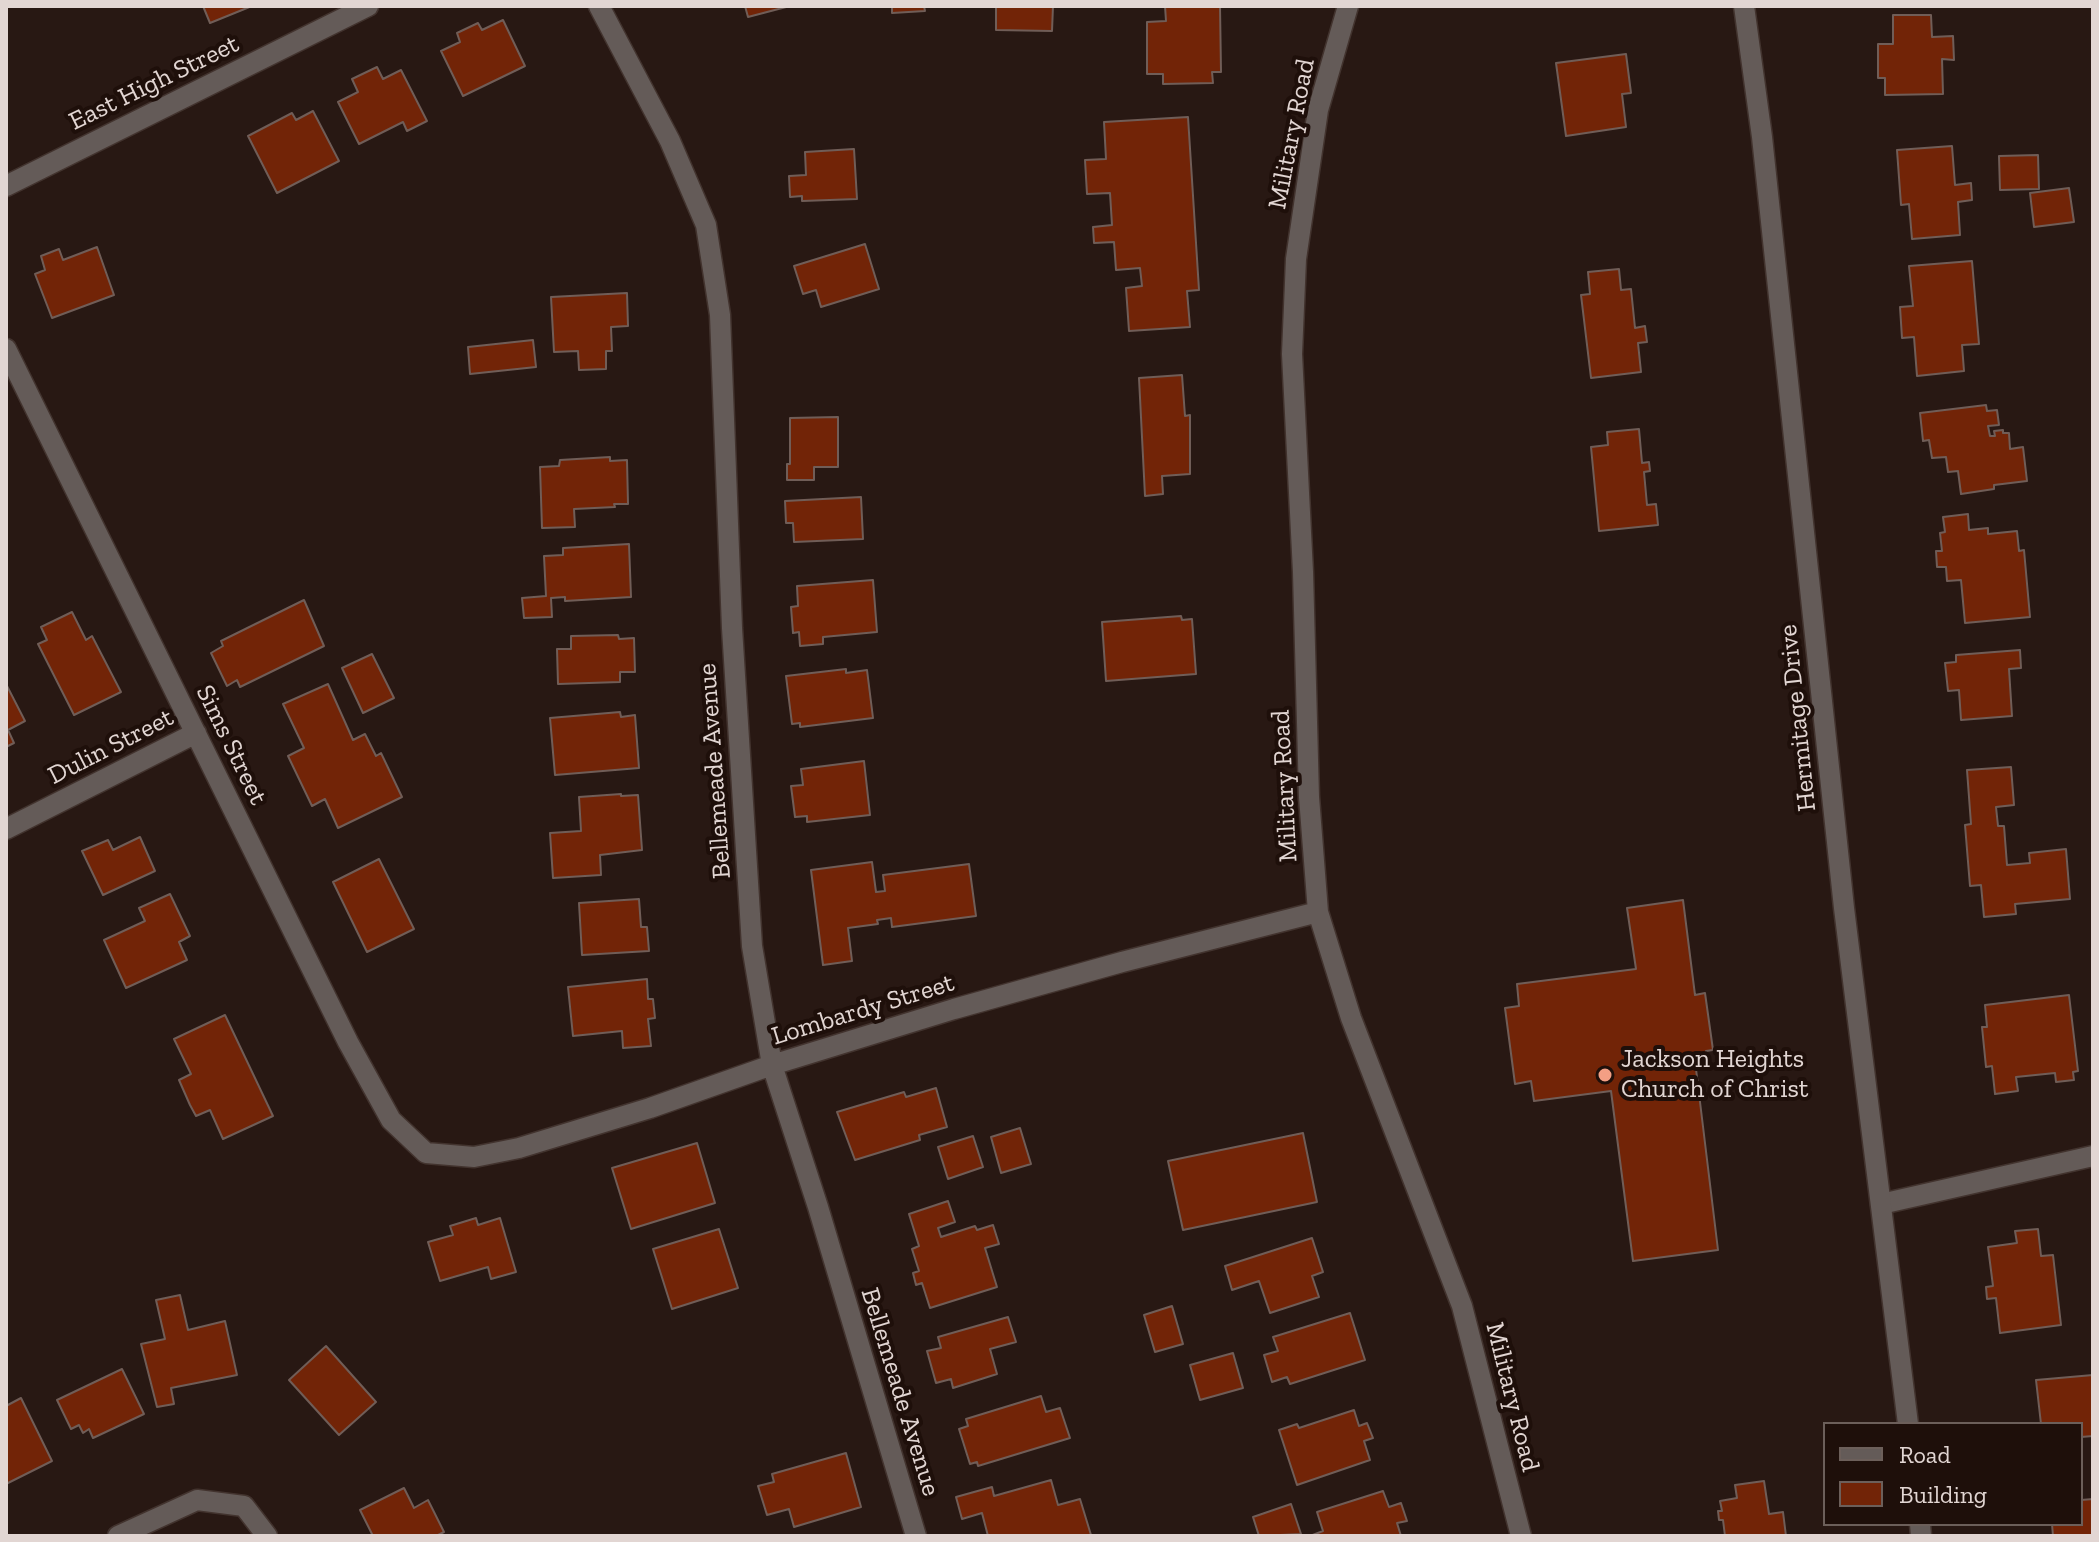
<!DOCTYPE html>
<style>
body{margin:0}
#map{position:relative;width:2099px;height:1542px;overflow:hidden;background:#281813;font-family:"Zilla Slab",serif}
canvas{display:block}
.frame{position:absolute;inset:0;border:8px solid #e2d6d3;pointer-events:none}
.legend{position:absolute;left:1823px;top:1422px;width:260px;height:104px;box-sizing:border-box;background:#1e0f0a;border:2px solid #6c5f5a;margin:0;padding:10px 14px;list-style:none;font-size:24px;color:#e2d6d3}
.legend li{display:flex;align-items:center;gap:16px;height:40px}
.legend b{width:40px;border:2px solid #6c5f5a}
</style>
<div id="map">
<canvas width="2099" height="1542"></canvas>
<div class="frame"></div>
<ul class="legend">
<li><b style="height:10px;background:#645b58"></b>Road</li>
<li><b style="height:22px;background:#722407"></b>Building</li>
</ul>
</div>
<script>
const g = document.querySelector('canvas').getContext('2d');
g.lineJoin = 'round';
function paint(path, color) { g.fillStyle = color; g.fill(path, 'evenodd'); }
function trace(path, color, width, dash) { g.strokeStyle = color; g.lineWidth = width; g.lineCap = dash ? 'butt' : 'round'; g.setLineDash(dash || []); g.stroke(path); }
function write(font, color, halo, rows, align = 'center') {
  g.font = font + ' "Zilla Slab",serif'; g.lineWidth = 8; g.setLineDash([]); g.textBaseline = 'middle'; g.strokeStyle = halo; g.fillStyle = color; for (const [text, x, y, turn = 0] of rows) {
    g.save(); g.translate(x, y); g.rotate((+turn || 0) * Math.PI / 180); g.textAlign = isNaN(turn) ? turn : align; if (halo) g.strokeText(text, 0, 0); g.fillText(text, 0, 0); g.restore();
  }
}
const building = new Path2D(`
 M203 6H252L210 23Z
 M745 6H790L748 17Z
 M892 6H924L925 11 892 13Z
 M996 6H1053L1052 31 996 30Z
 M1165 6H1220L1221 72H1212L1213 83 1163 84V74H1147V22L1166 21Z
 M1893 15H1931L1932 37 1953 36 1954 60 1942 59 1943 94 1885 95V78H1878V44H1893Z
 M503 20 525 66 463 96 441 51 460 42 457 33 478 23 482 30Z
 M1626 54 1631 93 1622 94 1626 127 1566 136 1556 63Z
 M377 67 383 79 401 70 427 121 407 131 403 122 359 144 338 102 358 92 352 79Z
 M313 111 339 161 277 193 248 136 292 113 296 120Z
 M1188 117 1199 290 1187 291 1190 327 1129 331 1126 288 1142 286 1140 268 1116 270 1114 242 1094 243 1093 227 1112 225 1110 193 1087 194 1085 160 1106 159 1104 122Z
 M1952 146 1955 185 1971 183 1972 200 1958 202 1960 235 1912 239 1909 204 1901 205 1897 150Z
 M854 149 857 199 802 201V196L790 197 789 176 806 175 805 152Z
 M2038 155 2039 189 2000 190 1999 156Z
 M2069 188 2074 222 2034 227 2030 193Z
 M865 244 879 289 821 307 816 290 803 294 794 266Z
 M97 247 114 295 52 318 35 274 45 270 41 256 59 249 63 260Z
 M1972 261 1979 344 1962 345 1964 371 1917 376 1914 337 1902 338 1900 307 1913 306 1909 266Z
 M1619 269 1621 290 1631 289 1635 328 1645 326 1647 342 1638 343 1641 372 1591 378 1581 295 1590 294 1588 272Z
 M627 293 628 326 611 327 612 351H606V369L579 370 578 351 554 352 551 297Z
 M533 340 536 367 470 374 468 347Z
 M1182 375 1185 416 1190 415V474L1162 476 1163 494 1145 496 1139 378Z
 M1986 405 1987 411 1997 410 1999 425 1988 426 1990 436H1995L1994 431 2003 430V433H2009L2010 449 2023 447 2027 481 1994 485V489L1961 494 1958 471 1948 472 1946 457 1932 458 1929 440 1923 441 1920 413Z
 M838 417V467H814V480H787V464H790V418Z
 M1639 429 1642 463 1649 462 1650 471 1644 472 1647 505 1656 504 1658 525 1599 531 1591 447 1608 445 1607 432Z
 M610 457V461L627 460 628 504H614L615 507 574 509 575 527 542 528 540 467 559 466 560 460Z
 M861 497 863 539 794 542 793 523H786L785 501Z
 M1968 514 1969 530 1988 528V534L2017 531 2019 551 2024 550 2030 617 1965 623 1961 580 1947 581 1946 567H1937L1936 551H1942L1940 533 1945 532 1943 517Z
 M629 544 631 597 565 601V597L551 598 552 617 524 618 522 598 546 596 544 556 563 555V548Z
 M873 580 877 632 823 637V644L800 646 799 632 793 633 791 607 798 606 797 586Z
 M304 600 324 646 240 687 237 680 227 686 211 653 223 646 221 641Z
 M72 612 86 640 92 636 121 692 74 715 38 644 47 640 41 627Z
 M1181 616 1182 620 1192 619 1196 674 1106 681 1102 622Z
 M618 635 619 639 634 638 635 672H620V682L558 684 557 649H571V636Z
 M2020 650 2021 668 2009 669 2012 716 1961 720 1959 690 1948 691 1945 663 1956 662V655Z
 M372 654 394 698 363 713 342 668Z
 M846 669V673L867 670 873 718 800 727V723L792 724 786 676Z
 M6 684 25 721 8 730 14 743 6 747Z
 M328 684 353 740 365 734 376 756 381 753 402 797 338 828 325 799 312 806 288 756 304 748 283 704Z
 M620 712 621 717 635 715 639 768 555 775 550 718Z
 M864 761 870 815 807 822V816L795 817 791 786 803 785 801 769Z
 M2011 767 2014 805 1996 807 1998 826H2004L2007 865 2030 863 2029 853 2066 849 2070 899 2015 904 2016 914 1984 917 1981 885 1970 886 1965 825 1971 824 1967 770Z
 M621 794V796L638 795 642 850 600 855 601 875 553 878 550 833 581 831 579 797Z
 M140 837 155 871 103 895 82 851 108 840 113 850Z
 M379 859 414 929 367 952 333 882Z
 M872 862 876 892 885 891 883 875 969 864 976 916 892 927 891 918 877 920 878 924 848 928 852 961 823 965 811 870Z
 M170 894 190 936 179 942 187 960 126 988 104 940 145 921 139 908Z
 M639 899 641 927H647L649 951 582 955 579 903Z
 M1683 900 1695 995 1705 993 1713 1050 1706 1051 1708 1067 1696 1069 1718 1250 1633 1261 1611 1091 1534 1101 1531 1081 1515 1084 1505 1008 1519 1006 1517 984 1636 969 1627 908Z
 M647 979 648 999H653L655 1018 648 1019 651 1046 623 1048 622 1031 573 1036 568 987Z
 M2069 995 2078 1071 2073 1072 2074 1080 2056 1082 2055 1073 2016 1077 2018 1091 1995 1094 1992 1066 1986 1067 1982 1027H1987L1985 1005Z
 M225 1015 273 1116 223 1139 210 1110 196 1116 190 1105 179 1080 191 1074 174 1039Z
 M936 1088 947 1127 919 1135 920 1140 855 1160 837 1112 904 1092 906 1097Z
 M1020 1128 1031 1164 1001 1173 991 1137Z
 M1303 1133 1317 1202 1183 1230 1168 1161Z
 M973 1136 983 1167 948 1179 938 1147Z
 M697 1143 715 1203 631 1229 612 1168Z
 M948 1201 955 1222 938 1228 941 1237 975 1226 977 1230 993 1225 999 1244 985 1248 997 1287 930 1308 922 1283 916 1285 913 1273 919 1271 912 1249 919 1246 909 1214Z
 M476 1218 478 1225 500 1218 516 1272 491 1279 488 1267 440 1281 428 1242 453 1235 450 1226Z
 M719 1229 738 1288 672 1309 653 1249Z
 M2038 1229 2041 1256 2053 1255 2061 1325 2000 1333 1996 1298 1987 1299 1986 1287 1993 1286 1988 1247 2017 1243 2015 1231Z
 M1312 1238 1323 1272 1312 1276 1319 1297 1270 1313 1259 1281 1232 1290 1225 1266Z
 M180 1295 188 1330 225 1321 237 1375 171 1388 174 1404 157 1407 141 1344 165 1339 156 1300Z
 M1172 1306 1183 1344 1155 1352 1144 1315Z
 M1350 1313 1365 1360 1290 1384 1287 1377 1272 1382 1264 1355 1278 1351 1273 1337Z
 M1008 1317 1016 1342 990 1349 997 1374 953 1388 951 1379 936 1383 927 1351 941 1348 938 1337Z
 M326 1346 376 1402 339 1435 289 1380Z
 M1233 1353 1243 1388 1200 1400 1190 1365Z
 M122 1369 144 1414 93 1438 89 1429 83 1433 79 1425 71 1429 57 1400Z
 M2093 1375V1436L2081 1437V1424H2041L2036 1380Z
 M1041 1396 1046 1412 1060 1408 1070 1438 978 1466 977 1462 970 1464 959 1429 968 1426 966 1419Z
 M21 1398 52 1461 6 1484V1406Z
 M1354 1410 1359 1426 1367 1423 1373 1438 1364 1441 1370 1460 1297 1485 1279 1430 1297 1424 1299 1428Z
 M846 1453 861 1507 794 1527 789 1509 767 1515 758 1486 774 1482 772 1474Z
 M1051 1480 1058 1505 1080 1499 1091 1535 988 1536 982 1513 962 1519 956 1497 992 1487 994 1496Z
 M1764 1481 1769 1514 1783 1512 1786 1536H1725L1723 1520H1719L1718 1511H1722L1720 1501 1737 1498 1735 1485Z
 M404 1488 414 1508 428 1500 444 1532 436 1536H373L360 1510Z
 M1383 1491 1389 1507 1401 1503 1407 1521 1397 1523 1401 1536H1310L1323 1531 1317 1512Z
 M2093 1499V1536H2053L2052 1524H2081V1500Z
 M1291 1504 1301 1534 1259 1536 1253 1517Z`);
paint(building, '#722407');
trace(building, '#705d57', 2);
const minor = new Path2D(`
 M599 6 670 141 706 225 720 315 732 628 752 946 772 1065 818 1207 916 1536
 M1348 6 1318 110 1296 259 1292 354 1303 572 1309 797 1318 912 1351 1018 1462 1306 1521 1536
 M6 186 368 6
 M6 349 348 1042 391 1120 426 1153 474 1157 519 1148 650 1108 772 1065 954 1009 1122 962 1318 912
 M6 829 196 733
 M1881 1204 2093 1156
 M118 1536 197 1500 244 1506 267 1536`);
const tertiary = new Path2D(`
 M1744 6 1762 137 1844 908 1908 1424
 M1920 1524 1921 1536`);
trace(minor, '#42332e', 23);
trace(tertiary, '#42332e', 23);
trace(minor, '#645b58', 20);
trace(tertiary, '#645b58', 20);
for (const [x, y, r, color] of [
 [1605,1075,8,"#f39f84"]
]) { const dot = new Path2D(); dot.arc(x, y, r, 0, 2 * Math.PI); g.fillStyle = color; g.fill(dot); trace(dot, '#1e0f0a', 3); }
write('26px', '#e2d6d3', '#1e0f0a', [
 ["East High Street",154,83,-26],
 ["Military Road",1292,134,-79],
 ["Hermitage Drive",1798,718,-96],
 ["Sims Street",231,745,64],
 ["Dulin Street",111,747,-27],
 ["Bellemeade Avenue",715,771,-94],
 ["Military Road",1285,786,-93],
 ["Lombardy Street",863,1010,-17],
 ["Bellemeade Avenue",900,1392,73],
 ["Military Road",1512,1397,76]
]);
write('26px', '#e2d6d3', '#1e0f0a', [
 ["Jackson Heights",1621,1060],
 ["Church of Christ",1621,1090]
], 'left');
</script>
